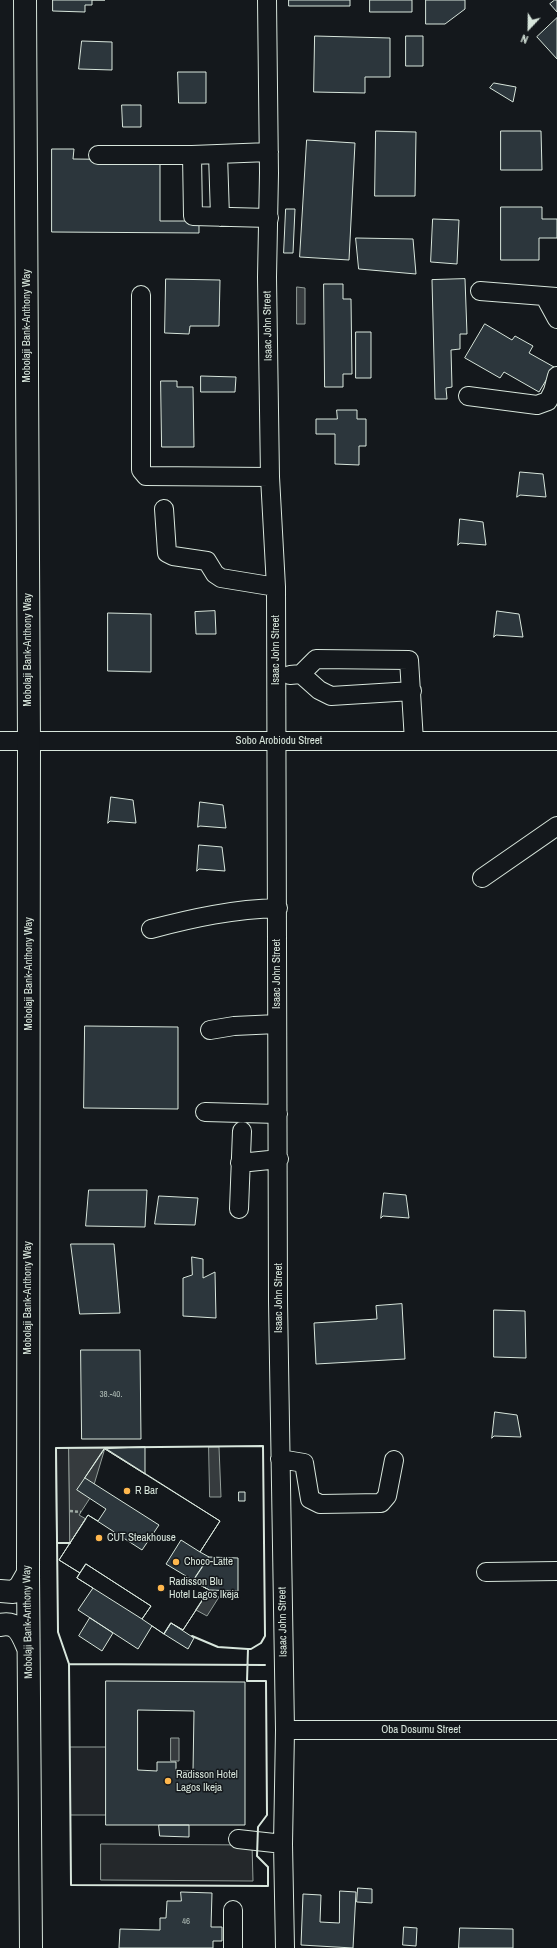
<!DOCTYPE html>
<style>
body{margin:0}
#map{position:relative;width:557px;height:1948px;overflow:hidden;background:#14181c;font-family:"Archivo Narrow",sans-serif}
canvas{display:block}
.north{position:absolute;left:509px;top:8px;width:40px;height:40px;-webkit-text-stroke:3px #14181c;paint-order:stroke;rotate:202deg;font-size:11px;font-weight:700;line-height:16px;text-align:center;color:#d8e6dc}
.north::after{content:'';display:block;margin:auto;width:14px;height:18px;background:#d8e6dc;clip-path:polygon(50% 0,100% 100%,50% 72%,0 100%)}
</style>
<div id="map">
<canvas width="557" height="1948"></canvas>
<div class="north">N</div>
</div>
<script>
const g = document.querySelector('canvas').getContext('2d');
g.lineJoin = 'round';
function paint(path, color) { g.fillStyle = color; g.fill(path, 'evenodd'); }
function trace(path, color, width, dash) { g.strokeStyle = color; g.lineWidth = width; g.lineCap = dash ? 'butt' : 'round'; g.setLineDash(dash || []); g.stroke(path); }
function write(font, color, halo, rows, align = 'center') {
  g.font = font + ' "Archivo Narrow",sans-serif'; g.lineWidth = 3; g.setLineDash([]); g.textBaseline = 'middle'; g.strokeStyle = halo; g.fillStyle = color; for (const [text, x, y, turn = 0] of rows) {
    g.save(); g.translate(x, y); g.rotate((+turn || 0) * Math.PI / 180); g.textAlign = isNaN(turn) ? turn : align; if (halo) g.strokeText(text, 0, 0); g.fillText(text, 0, 0); g.restore();
  }
}
const green = new Path2D(`
 M56 1448H69L70 1543H57Z
 M70 1747H106V1815H71Z`);
paint(green, '#202428');
trace(green, '#939e99', 1);
const parking = new Path2D(`
 M101 1844 252 1845 253 1881 101 1880Z`);
paint(parking, '#24282b');
trace(parking, '#939e99', 1);
const water = new Path2D(`
 M297 287 305 288V324H297Z
 M209 1447H219L221 1497H210Z
 M69 1448H105L90 1498 79 1515 86 1519 70 1543Z
 M209 1590 219 1597 207 1616 196 1610Z
 M171 1738H179V1761H171Z`);
paint(water, '#363b3e');
trace(water, '#939e99', 1);
const building = new Path2D(`
 M53 0H105H92V5H85V12L53 11Z
 M289 0H350V6H289Z
 M370 0H412V12H370Z
 M426 0H465V9L445 24H426Z
 M555 0H557V12L550 4Z
 M557 18V59L537 37Z
 M315 36 390 38V77H365V93L314 92Z
 M406 36H423V66H406Z
 M82 41 112 42V70L79 69Z
 M178 72H206V103H179Z
 M494 83 516 87 513 102 490 88Z
 M122 105H141V127H123Z
 M376 131 416 132 415 196H375Z
 M501 131H541L542 170H501Z
 M307 140 355 143 349 260 300 257Z
 M52 149H74L73 159 160 160V221H199V233L52 232Z
 M501 207H542V219H557V238H539V260H501Z
 M286 209H295L293 253H284Z
 M433 219 459 220 457 264 431 262Z
 M356 238 413 239 416 274 359 269Z
 M166 279 220 280 219 326H190L189 334 165 333Z
 M465 279 467 334H460V349L451 350 452 387 446 388 447 399H435L432 280Z
 M324 284H343V299H351L352 374H343V387H325Z
 M485 324 512 340 515 336 533 346 529 353 554 367 539 392 504 372 500 378 465 358Z
 M356 332H371V378H356Z
 M201 376 236 377 235 392H201Z
 M161 381H177V387H193L194 447H162Z
 M337 410H357V419H366V446H359V465L335 464V434H316V419H337Z
 M520 472 543 474 546 497 520 495 517 497Z
 M460 519 483 522 486 545 460 543 458 545Z
 M215 611 216 634H196L195 612Z
 M497 611 519 614 523 637 496 635 494 637Z
 M108 613 151 614V672L108 671Z
 M111 797 133 800 136 823 110 821 108 823Z
 M200 802 223 805 226 828 200 826 198 827Z
 M199 845 222 847 225 871 199 869 197 871Z
 M85 1026 178 1027V1109L84 1108Z
 M89 1190H147L145 1227 86 1226Z
 M384 1193 406 1195 409 1218 383 1216 381 1218Z
 M159 1196 198 1198 195 1225 155 1224Z
 M71 1244H114L120 1313 80 1314Z
 M192 1257 203 1259V1278L215 1272 216 1318 183 1316V1278L192 1275Z
 M402 1304 405 1359 316 1364 314 1323 377 1319 376 1306Z
 M494 1310 525 1311 526 1358 494 1357Z
 M81 1350H140L141 1439H82Z
 M495 1412 517 1415 521 1437 494 1436 492 1438Z
 M145 1447V1474L105 1449Z
 M105 1448 220 1521 200 1552 181 1540 166 1564 209 1590 183 1630 171 1623 164 1634 142 1619 151 1606 86 1564 80 1573 59 1560 88 1515 142 1550 159 1525 85 1478Z
 M105 1449 220 1521 200 1552 209 1557 193 1581 209 1590 183 1630 171 1623 164 1634 152 1626 138 1649 78 1610 93 1588 77 1578 80 1573 59 1560 88 1515 98 1521 106 1509 77 1490Z
 M239 1492H245V1501H239Z
 M209 1557 238 1558V1591L209 1590 193 1581Z
 M86 1564 151 1606 142 1619 77 1578Z
 M90 1618 113 1633 102 1651 79 1636Z
 M171 1623 194 1638 188 1649 164 1634Z
 M106 1681 245 1682V1825H106ZM138 1710 194 1711 193 1771H176V1762H157V1771L138 1770Z
 M159 1825H189V1837L160 1836Z
 M358 1888 372 1889V1903L357 1902Z
 M340 1891 356 1892 353 1948 301 1945 303 1894 321 1895 320 1922 339 1923Z
 M181 1892 212 1893 211 1927H222V1941H213V1948H119L120 1929 160 1930V1918H166L167 1901H181Z
 M404 1927 417 1928 416 1946 403 1945Z
 M460 1928 513 1929V1948H459Z`);
paint(building, '#2c363c');
trace(building, '#d8e6dc', 1);
const minor = new Path2D(`
 M267 0 269 173 267 277 270 477 276 587 278 1301 285 1730 283 1844 285 1948
 M269 152 192 155 193 216 269 218
 M218 154 220 217
 M98 155H192
 M480 291 557 297
 M141 295V470L146 476 270 477
 M545 297 557 319
 M468 396 537 405 548 401 553 391 557 376
 M164 509 167 553 173 556 207 561 215 574 221 578 276 587
 M301 674 316 659 409 660 414 741
 M290 675 301 674 319 690 331 696 412 691
 M0 741H557
 M482 878 557 826
 M151 929C193 918 234 909 278 908
 M210 1030 234 1026 277 1024
 M205 1112 278 1114
 M240 1163 279 1159
 M239 1209 242 1131
 M280 1459 304 1463 310 1499 320 1504 381 1503 387 1496 394 1460
 M486 1572 557 1571
 M285 1730H557
 M238 1839 283 1844
 M233 1910V1948`);
const major = new Path2D(`
 M25 0 29 741 28 1573 31 1948
 M0 1591 13 1592 20 1587 28 1573
 M0 1625C18 1621 22 1634 28 1648`);
trace(minor, '#d8e6dc', 20);
trace(major, '#d8e6dc', 24);
trace(new Path2D(`
 M70 1511 81 1512`), '#9da8a2', 2.5, [3, 2]);
trace(minor, '#14181c', 18);
trace(major, '#14181c', 22);
trace(new Path2D(`
 M263 1446 265 1636 261 1643 251 1649H248L247 1681H266L267 1815 258 1827 257 1856 268 1867V1886L71 1885 69 1664 58 1632 56 1448Z
 M57 1543H70
 M192 1636 218 1647 248 1649
 M69 1664 265 1665`), '#d8e6dc', 2);
for (const [x, y, r, color] of [
 [127,1491,4,"#ffb74d"],
 [99,1538,4,"#ffb74d"],
 [176,1562,4,"#ffb74d"],
 [161,1588,4,"#ffb74d"],
 [168,1781,4,"#ffb74d"]
]) { const dot = new Path2D(); dot.arc(x, y, r, 0, 2 * Math.PI); g.fillStyle = color; g.fill(dot); trace(dot, '#14181c', 1.5); }
write('9px', '#adbab4', null, [
 ["38.-40.",111,1395],
 ["46",186,1922]
]);
write('11px', '#d8e6dc', '#14181c', [
 ["Mobolaji Bank-Anthony Way",27,326,-90],
 ["Isaac John Street",268,326,-91],
 ["Mobolaji Bank-Anthony Way",28,650,-90],
 ["Isaac John Street",276,650,-90],
 ["Sobo Arobiodu Street",279,741],
 ["Mobolaji Bank-Anthony Way",29,974,-90],
 ["Isaac John Street",277,974,-90],
 ["Mobolaji Bank-Anthony Way",28,1298,-90],
 ["Isaac John Street",279,1298,-90],
 ["Mobolaji Bank-Anthony Way",28,1622,-91],
 ["Isaac John Street",283,1622,-91],
 ["Oba Dosumu Street",421,1730]
]);
write('11px', '#d8e6dc', '#14181c', [
 ["R Bar",135,1491],
 ["CUT Steakhouse",107,1538],
 ["Choco-Latte",184,1562],
 ["Radisson Blu",169,1582],
 ["Hotel Lagos Ikeja",169,1595],
 ["Radisson Hotel",176,1775],
 ["Lagos Ikeja",176,1788]
], 'left');
</script>
